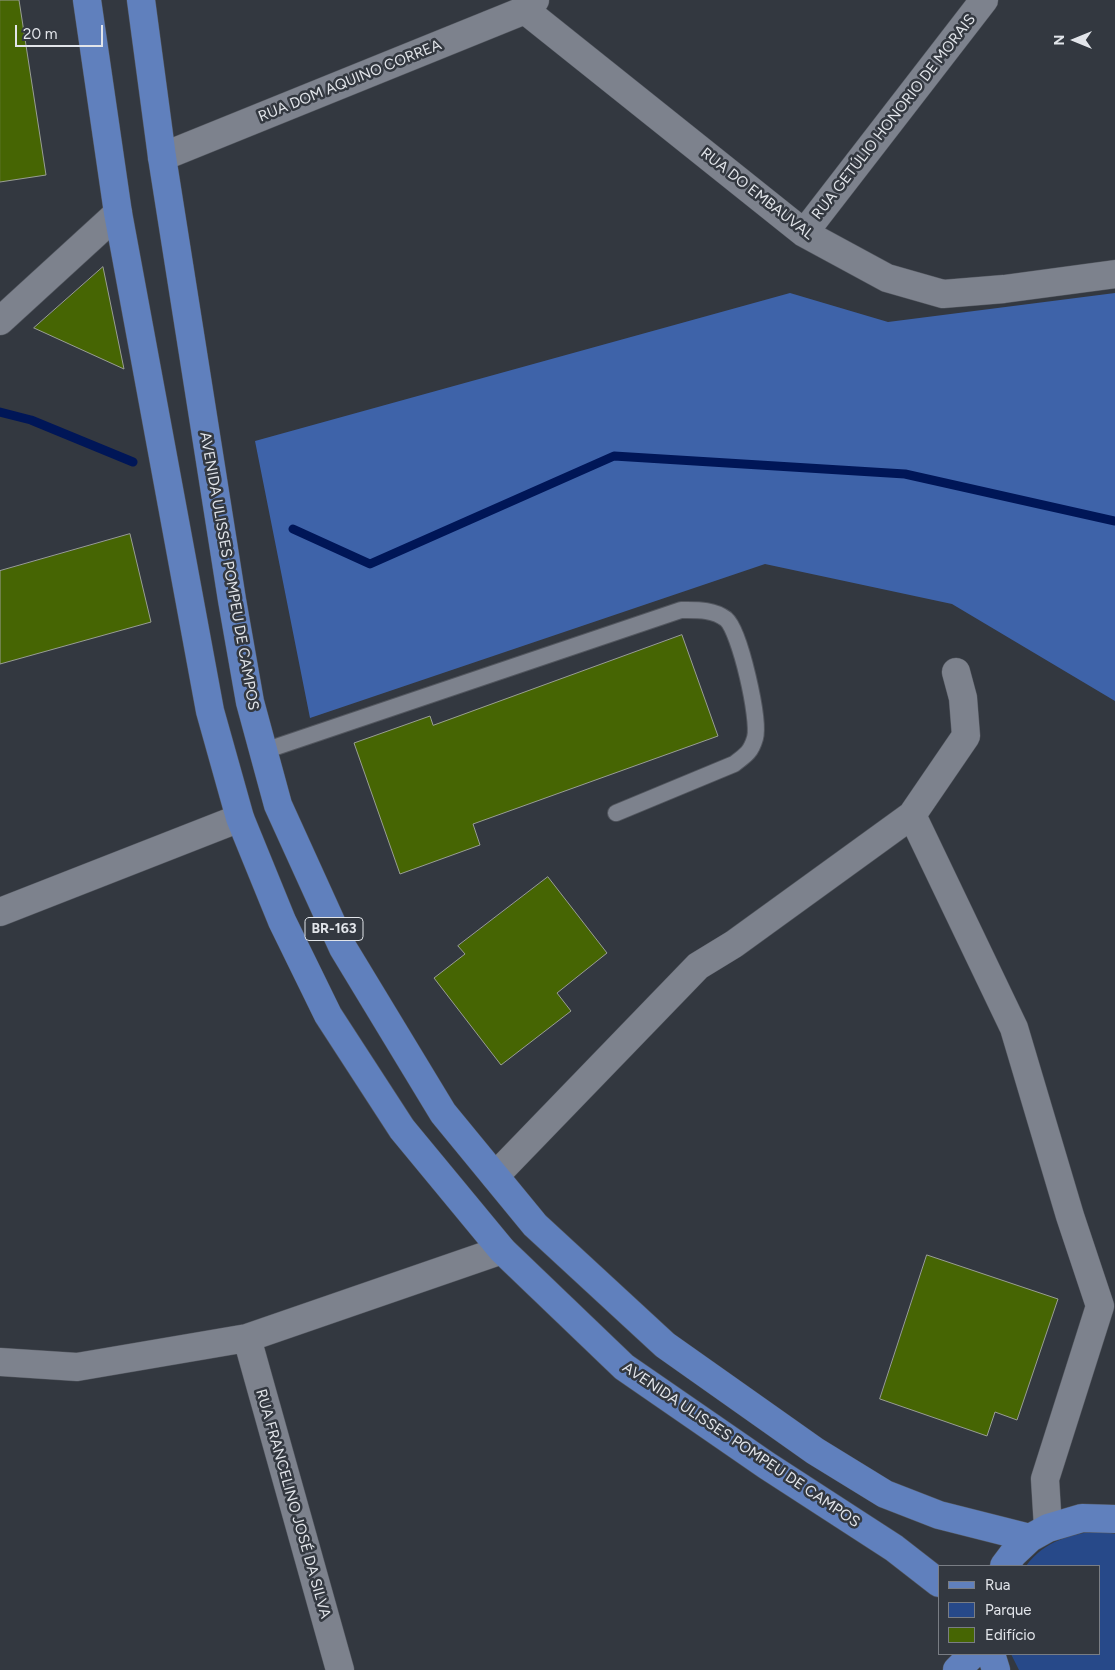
<!DOCTYPE html>
<meta charset="utf-8">
<style>
body{margin:0}
#map{position:relative;width:1115px;height:1670px;overflow:hidden;background:#333840;font-family:Figtree,sans-serif}
canvas{display:block}
.legend{position:absolute;left:938px;top:1565px;width:162px;height:90px;box-sizing:border-box;background:#333840;border:1px solid #797d84;margin:0;padding:6px 9px;list-style:none;font-size:15px;color:#e2e5ea}
.legend li{display:flex;align-items:center;gap:10px;height:25px}
.legend b{width:25px;border:1px solid #797d84}
.north{position:absolute;left:1050px;top:15px;width:50px;height:50px;-webkit-text-stroke:4px #333840;paint-order:stroke;rotate:270deg;font-size:14px;font-weight:700;line-height:20px;text-align:center;color:#e2e5ea}
.north::after{content:'';display:block;margin:auto;width:18px;height:22px;background:#e2e5ea;clip-path:polygon(50% 0,100% 100%,50% 72%,0 100%)}
.scale{position:absolute;left:15px;top:25px;width:88px;height:22px;box-sizing:border-box;border:2px solid #e2e5ea;border-top:0;padding-left:6px;font-size:15px;line-height:18px;white-space:nowrap;color:#e2e5ea;-webkit-text-stroke:4px #333840;paint-order:stroke}
</style>
<div id="map">
<canvas width="1115" height="1670"></canvas>
<ul class="legend">
<li><b style="height:6px;background:#6080bd"></b>Rua</li>
<li><b style="height:14px;background:#274989"></b>Parque</li>
<li><b style="height:14px;background:#466503"></b>Edifício</li>
</ul>
<div class="north">N</div>
<div class="scale">20 m</div>
</div>
<script>
const g = document.querySelector('canvas').getContext('2d');
g.lineJoin = 'round';
function paint(path, color) { g.fillStyle = color; g.fill(path, 'evenodd'); }
function trace(path, color, width, dash) { g.strokeStyle = color; g.lineWidth = width; g.lineCap = dash ? 'butt' : 'round'; g.setLineDash(dash || []); g.stroke(path); }
function write(font, color, halo, rows, align = 'center') {
  g.font = font + ' Figtree,sans-serif'; g.lineWidth = 5; g.setLineDash([]); g.textBaseline = 'middle'; g.strokeStyle = halo; g.fillStyle = color; for (const [text, x, y, turn = 0] of rows) {
    g.save(); g.translate(x, y); g.rotate((+turn || 0) * Math.PI / 180); g.textAlign = isNaN(turn) ? turn : align; if (halo) g.strokeText(text, 0, 0); g.fillText(text, 0, 0); g.restore();
  }
}
paint(new Path2D(`
 M1102 1531 1115 1534V1670H1019L1011 1654H1099V1566H1026C1044 1541 1072 1533 1102 1531Z`), '#274989');
paint(new Path2D(`
 M790 293 888 322 1115 293V701L952 604 765 564 310 718 255 441Z`), '#3e63a9');
trace(new Path2D(`
 M0 412 31 420 133 462
 M293 529 370 564 614 456 905 474 1115 521`), '#001657', 9);
const building = new Path2D(`
 M0 0H19L46 175 0 182Z
 M103 267 124 369 34 328Z
 M130 534 151 622 0 664V571Z
 M682 635 718 736 473 824 480 845 400 874 354 743 430 716 433 725Z
 M548 877 607 953 557 993 571 1011 501 1065 434 978 465 954 458 946Z
 M927 1255 1058 1299 1017 1420 995 1412 987 1436 880 1399Z`);
paint(building, '#466503');
trace(building, '#999e94', 1);
const service = new Path2D(`
 M264 751 681 610C697 610 713 609 726 619 740 631 760 720 755 738 751 752 746 755 734 764L616 813`);
const minor = new Path2D(`
 M525 10 804 233 887 278 943 294 1004 289 1115 274
 M162 157 525 10 535 0
 M804 233 984 0
 M0 321 118 213
 M912 815 1014 1028 1070 1216 1100 1306 1045 1479 1048 1528
 M0 912 240 818
 M495 1176 698 966 734 944 912 815 966 736 963 698 956 672
 M247 1338 340 1670
 M0 1362 77 1367 247 1338 502 1250`);
const primary = new Path2D(`
 M87 0 118 213 210 711 240 818 282 921 328 1015 402 1129 502 1250 624 1367 766 1465 894 1548 939 1583
 M141 0 162 157 232 600 250 702 278 805 343 948 443 1113 535 1225 665 1345 815 1451 885 1494 939 1515 1030 1538
 M1004 1566 1013 1554 1030 1538 1048 1528 1082 1518 1115 1519
 M991 1654 996 1670
 M957 1670 973 1654`);
trace(service, '#52565e', 18);
trace(minor, '#52565e', 29);
trace(primary, '#52565e', 29);
trace(service, '#7d828d', 16);
trace(minor, '#7d828d', 28);
trace(primary, '#6080bd', 28);
for (const [x, y, w] of [
 [334,929,58]
]) { const box = new Path2D(); box.roundRect(x - w / 2, y - 11.5, w, 23, 4); g.fillStyle = '#333840'; g.fill(box); trace(box, '#e2e5ea', 1); }
write('bold 14px', '#e2e5ea', null, [
 ["BR-163",334,929]
]);
write('15px', '#e2e5ea', '#333840', [
 ["RUA DOM AQUINO CORREA",350,81,-22],
 ["RUA GETÚLIO HONORIO DE MORAIS",894,117,-52],
 ["RUA DO EMBAUVAL",757,194,38],
 ["AVENIDA ULISSES POMPEU DE CAMPOS",229,571,80],
 ["AVENIDA ULISSES POMPEU DE CAMPOS",741,1445,34],
 ["RUA FRANCELINO JOSÉ DA SILVA",293,1504,74]
]);
</script>
